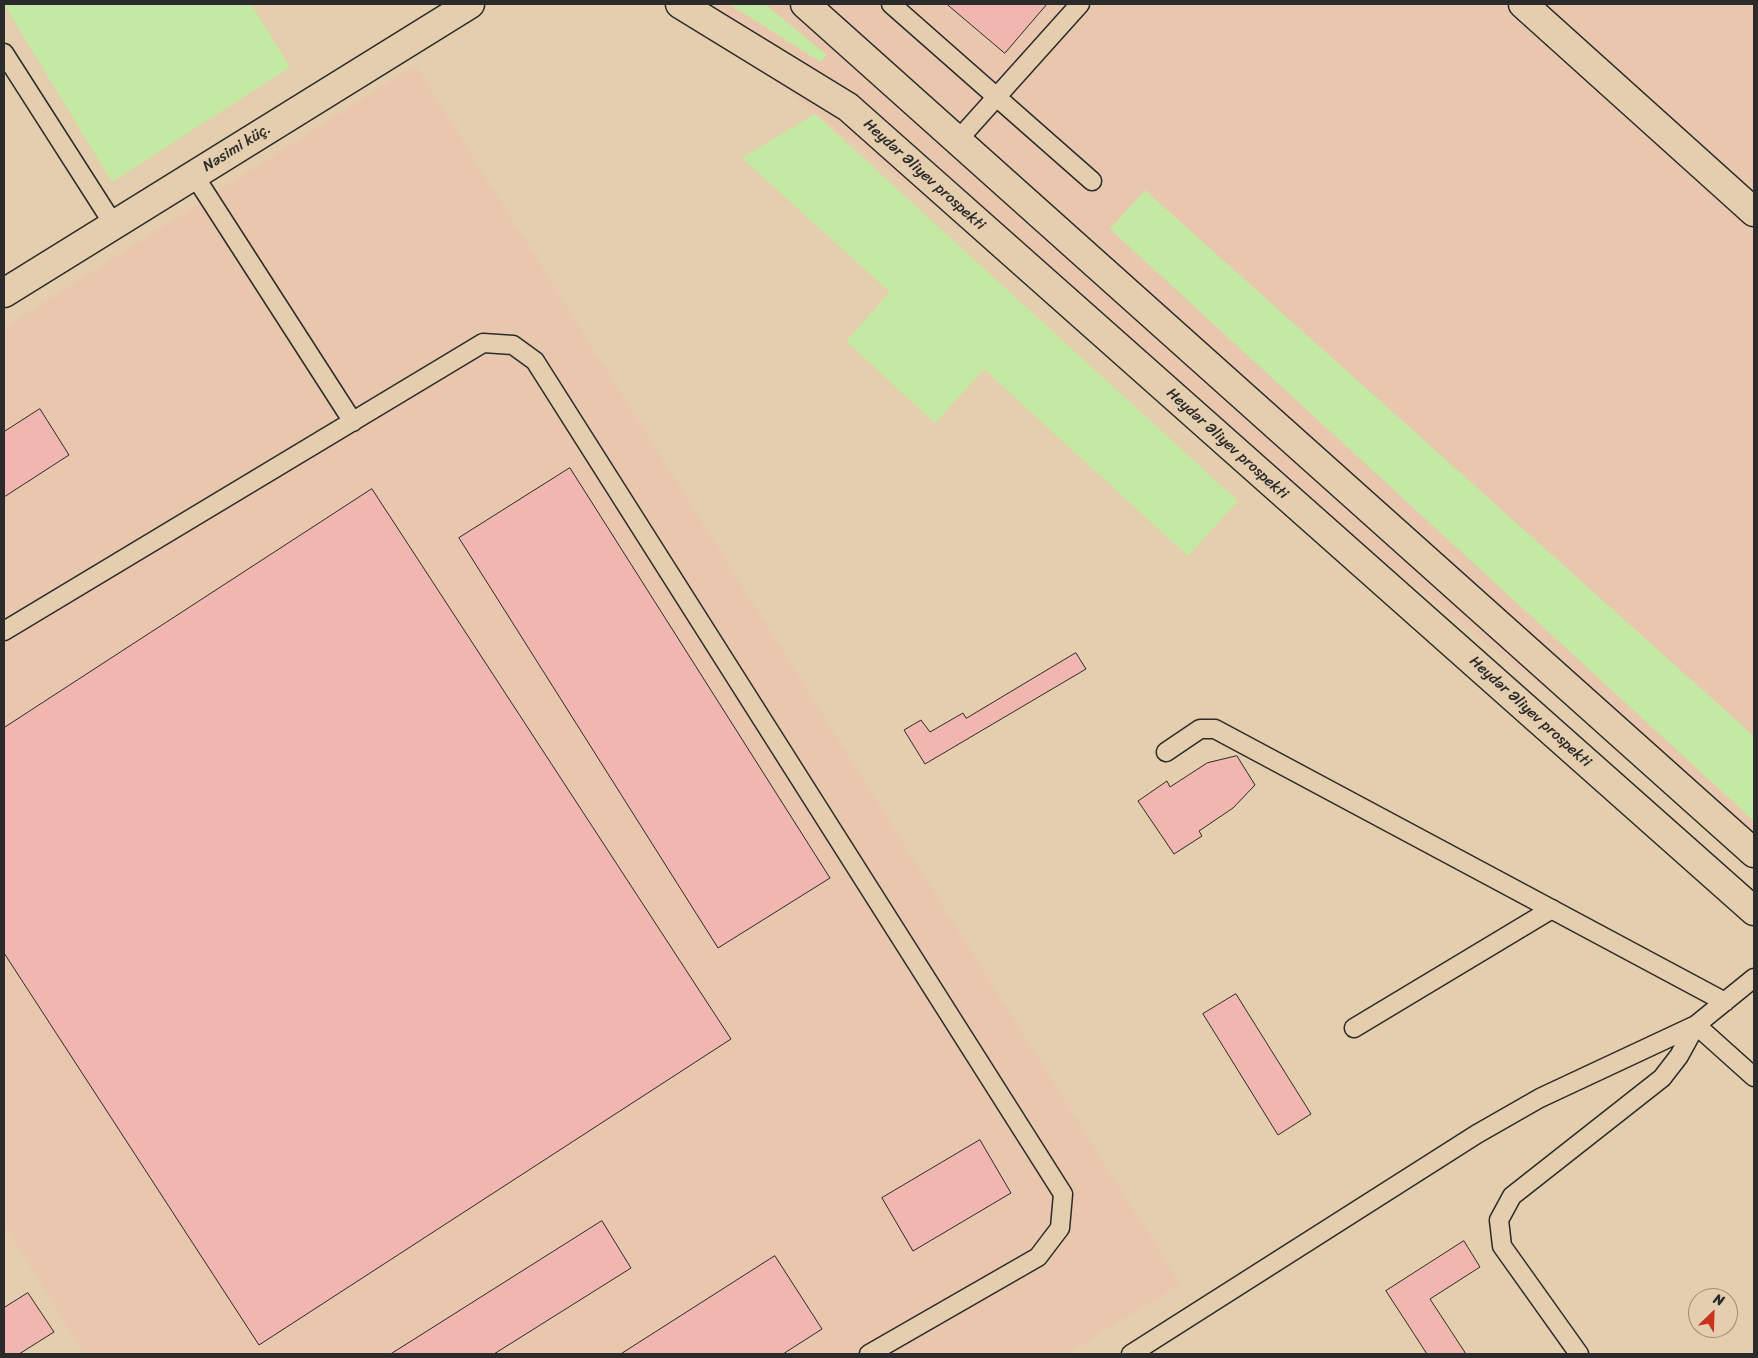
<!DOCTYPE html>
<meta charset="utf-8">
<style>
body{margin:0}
#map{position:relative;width:1758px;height:1358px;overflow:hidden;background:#e5ceae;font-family:Sriracha,sans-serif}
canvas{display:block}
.frame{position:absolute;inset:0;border:5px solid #2b2b2b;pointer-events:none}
.north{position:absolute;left:1688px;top:1288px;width:50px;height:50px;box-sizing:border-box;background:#e5ceae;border:1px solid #9b8d7a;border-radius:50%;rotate:24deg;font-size:14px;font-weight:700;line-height:20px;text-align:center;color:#2b2b2b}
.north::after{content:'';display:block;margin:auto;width:18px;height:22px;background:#c8321e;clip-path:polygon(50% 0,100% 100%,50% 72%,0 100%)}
</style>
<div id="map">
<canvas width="1758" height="1358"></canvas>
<div class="frame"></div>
<div class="north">N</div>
</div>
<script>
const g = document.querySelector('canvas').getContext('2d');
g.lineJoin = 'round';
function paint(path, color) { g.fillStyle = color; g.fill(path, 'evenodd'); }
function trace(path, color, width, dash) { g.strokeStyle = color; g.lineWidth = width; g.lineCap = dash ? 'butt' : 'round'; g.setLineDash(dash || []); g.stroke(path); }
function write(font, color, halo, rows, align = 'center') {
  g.font = font + ' Sriracha,sans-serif'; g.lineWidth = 5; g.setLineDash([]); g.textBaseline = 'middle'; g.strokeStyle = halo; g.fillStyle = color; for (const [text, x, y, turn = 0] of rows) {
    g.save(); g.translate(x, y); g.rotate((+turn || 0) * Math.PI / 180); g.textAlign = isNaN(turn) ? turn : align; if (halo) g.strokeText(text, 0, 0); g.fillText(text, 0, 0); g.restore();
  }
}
paint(new Path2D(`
 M678 4H1754V854Z
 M415 65 1180 1284 1067 1354H84L4 1224V328Z`), '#e9c7ae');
paint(new Path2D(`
 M4 4H251L290 67 112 182Z
 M729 4H765L827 55 820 62Z
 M815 114 1238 501 1188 556 984 369 935 423 846 341 890 292 742 158Z
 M1145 190 1754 736V821L1110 229Z`), '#c3e9a3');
const building = new Path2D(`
 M947 4H1047L1005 53Z
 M40 409 69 455 4 497V432Z
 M570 468 830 878 718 948 459 538Z
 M372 489 731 1039 259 1345 4 953V728Z
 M1076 653 1086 669 925 764 904 730 921 720 930 732 963 713 966 718Z
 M1237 756 1255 785 1233 808 1199 831 1202 836 1174 854 1138 801 1167 781 1170 787 1207 763Z
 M1236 994 1311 1114 1278 1135 1203 1014Z
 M980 1140 1011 1193 913 1251 882 1198Z
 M602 1221 631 1268 494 1354H391Z
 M1464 1241 1480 1267 1430 1299 1466 1354H1427L1386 1291Z
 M775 1256 822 1329 783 1354H621Z
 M28 1293 54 1332 19 1354H4V1308Z`);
paint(building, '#f1b6af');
trace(building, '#2b2b2b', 1);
const lane = new Path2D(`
 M891 4 1092 181
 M4 53 114 225
 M957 141 1080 4
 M194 175 353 422
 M4 631 483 343 513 345 535 361 1063 1194 1060 1228 1038 1257 869 1354
 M1166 752 1200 729H1215L1725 1002
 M1354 1028 1552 909
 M1131 1354 1477 1134 1540 1098 1696 1025 1754 978
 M1579 1354 1502 1246 1499 1220 1512 1196 1662 1078 1679 1056 1696 1025 1754 1077`);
const street = new Path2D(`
 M1523 4 1754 212`);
const secondary = new Path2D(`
 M4 293 470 4`);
const primary = new Path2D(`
 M680 4 848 107 1754 911
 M805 4 1754 853`);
trace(lane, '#2b2b2b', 21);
trace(street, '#2b2b2b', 31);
trace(secondary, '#2b2b2b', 31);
trace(primary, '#2b2b2b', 31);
trace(lane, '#e5ceae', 18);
trace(street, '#e5ceae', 28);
trace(secondary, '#e5ceae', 28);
trace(primary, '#e5ceae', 28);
write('15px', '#2b2b2b', '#e5ceae', [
 ["Nəsimi küç.",237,148,-32],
 ["Heydər Əliyev prospekti",924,175,42],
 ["Heydər Əliyev prospekti",1227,444,42],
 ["Heydər Əliyev prospekti",1530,712,42]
]);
</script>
